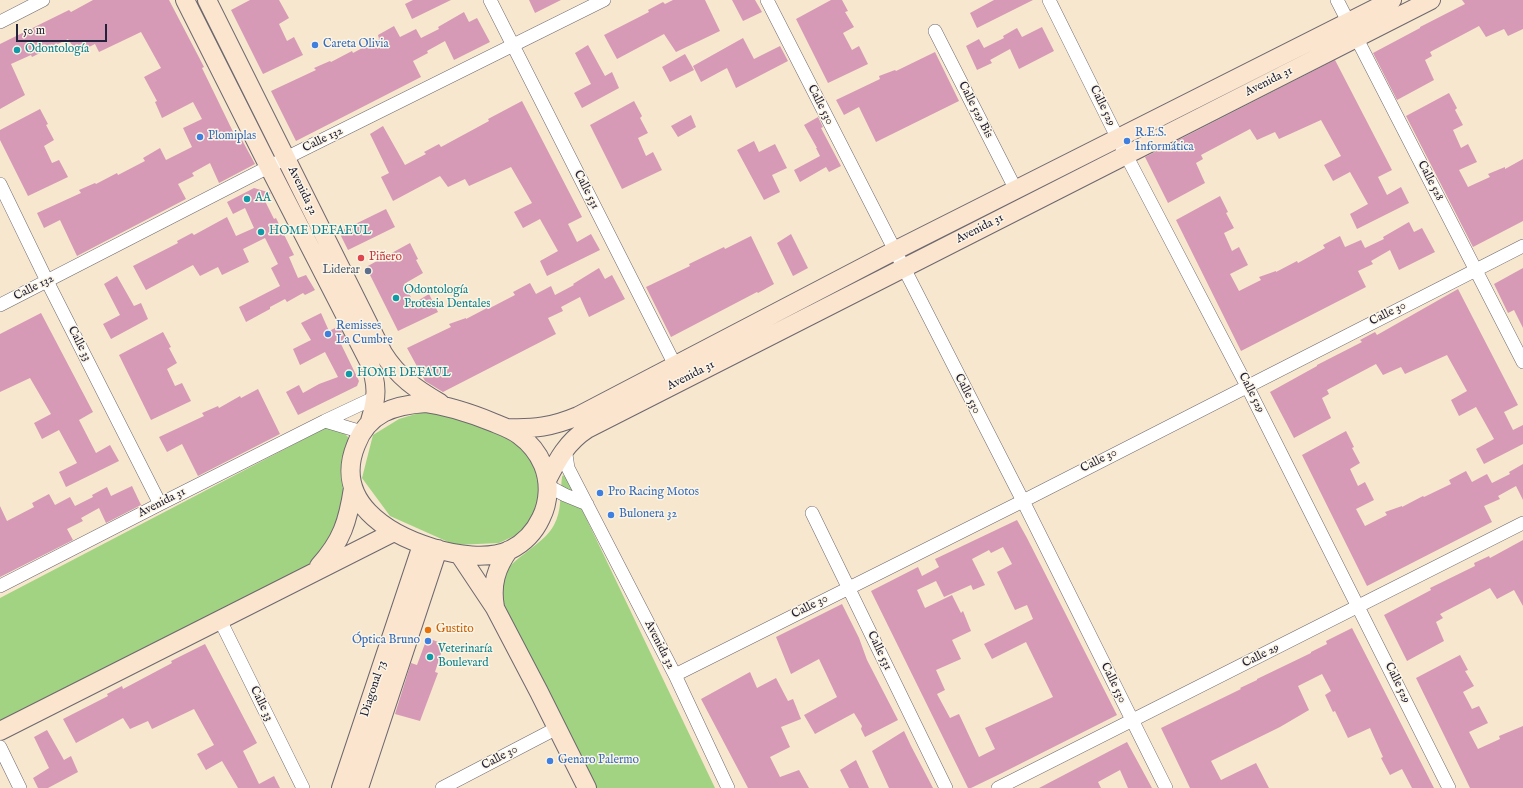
<!DOCTYPE html>
<meta charset="utf-8">
<style>
body{margin:0}
#map{position:relative;width:1523px;height:788px;overflow:hidden;background:#f7e7ce;font-family:"IM FELL English",serif}
canvas{display:block}
.scale{position:absolute;left:16px;top:24px;width:91px;height:18px;box-sizing:border-box;border:2px solid #22223b;border-top:0;padding-left:5px;font-size:12px;line-height:14px;white-space:nowrap;color:#22223b;-webkit-text-stroke:3px #fcf5e5;paint-order:stroke}
</style>
<div id="map">
<canvas width="1523" height="788"></canvas>
<div class="scale">50 m</div>
</div>
<script>
const g = document.querySelector('canvas').getContext('2d');
g.lineJoin = 'round';
function paint(path, color) { g.fillStyle = color; g.fill(path, 'evenodd'); }
function trace(path, color, width, dash) { g.strokeStyle = color; g.lineWidth = width; g.lineCap = dash ? 'butt' : 'round'; g.setLineDash(dash || []); g.stroke(path); }
function write(font, color, halo, rows, align = 'center') {
  g.font = font + ' "IM FELL English",serif'; g.lineWidth = 3; g.setLineDash([]); g.textBaseline = 'middle'; g.strokeStyle = halo; g.fillStyle = color; for (const [text, x, y, turn = 0] of rows) {
    g.save(); g.translate(x, y); g.rotate((+turn || 0) * Math.PI / 180); g.textAlign = isNaN(turn) ? turn : align; if (halo) g.strokeText(text, 0, 0); g.fillText(text, 0, 0); g.restore();
  }
}
paint(new Path2D(`
 M432 409 487 423 521 446 546 475 531 528 499 543 455 545 390 516 362 478 373 435 399 419Z
 M329 426 339 428 348 437 347 513 326 556 0 721V598Z
 M563 475 567 478 715 788H590L503 608C502 600 501 591 501 583 503 561 544 546 554 525 562 511 560 493 562 477Z`), '#a1d382');
paint(new Path2D(`
 M93 0H169L204 67 202 68 238 142 242 140 255 164 219 183 210 163 192 173 194 176 178 184 186 199 77 256 60 220 44 228 37 213 81 193 79 190 95 183 96 184 117 173 118 175 145 161 143 158 160 148 166 160 192 147 183 128 202 119 193 102 162 118 155 102 157 101 144 77 161 68 141 32 99 52 95 44 77 53 68 39 32 57 31 55 11 64 25 95 0 109V44L69 10 71 12Z
 M250 0H279L289 18 279 24 287 41 294 37 303 55 263 74 231 10Z
 M413 0H451L412 19 405 4Z
 M529 0H561L535 13Z
 M673 0H705L720 31 676 52 664 34 617 59 604 35 649 12 648 10 663 2 665 4Z
 M732 0H755L762 12 743 21Z
 M831 0H842L848 11 845 12 854 27 843 33 852 50 859 46 868 64 828 83 796 19Z
 M994 0H1033L977 28 970 13Z
 M1462 0H1523V29L1508 36 1504 29 1486 37 1479 26 1430 52 1432 56 1425 60 1434 80 1397 100 1373 53 1420 28V27L1465 4Z
 M464 12 469 22 477 18 490 42 454 60 445 41 427 51 428 53 413 61 421 77 296 141 271 91 316 70 314 68 330 61 331 62 352 51 353 53 379 39 378 35 394 26 400 37 416 29 421 38 439 29 438 27Z
 M1042 27 1054 51 1019 69 1010 49 990 60 992 63 977 70 966 46 979 39 984 48 1004 38 1003 36 1017 28 1022 37Z
 M743 38 754 59 780 46 788 61 736 88 727 68 701 82 693 66Z
 M588 45 605 76 612 72 619 88 582 108 574 93 591 84 575 53Z
 M935 52 959 101 876 142 859 107 844 115 836 100 880 79 879 76 895 70 896 71Z
 M685 54 694 70 670 82 662 67Z
 M1335 60 1392 170 1378 177 1387 195 1401 187 1409 203 1357 229 1350 214 1368 204 1350 172 1333 181 1324 165 1341 156 1321 120 1279 139 1275 132 1257 140 1250 129 1201 155 1203 159 1196 163 1205 183 1168 203 1145 157Z
 M1449 93 1457 108 1455 110 1463 125 1453 130 1461 148 1468 144 1477 162 1459 170 1468 187 1490 177 1488 174 1505 167V169L1523 159V221L1473 247 1406 116Z
 M522 101 582 217 568 224 577 242 591 234 600 250 547 276 540 261 558 251 540 219 523 228 514 212 532 203 511 167 469 186 465 179 448 187 440 176 393 201 381 177 389 173 370 134 383 126 405 165 426 154 424 152 439 144 441 147 489 121 488 119Z
 M634 101 642 116 640 118 648 133 638 138 646 156 653 152 662 170 622 189 590 125Z
 M40 109 48 124 46 125 54 140 44 146 52 163 59 160 68 177 28 196 0 140V130Z
 M691 115 696 127 678 137 671 126Z
 M818 117 823 127 821 128 841 166 829 172 826 167 800 182 794 170 820 156 816 148H817L804 125Z
 M754 141 759 152 775 144 787 168 772 175 780 192 764 200 737 150Z
 M254 188 271 193 263 197 274 219 276 218 294 255 289 257 298 278 306 275 315 290 305 295 303 293 287 302 285 299 270 307V309L246 322 239 307 280 286 271 268 278 264 265 238 243 249 249 262 222 275 218 267 200 276 193 265 146 290 133 266 178 243 177 241 192 233 194 235 227 217 236 236 254 228 245 208 233 214 227 202Z
 M1220 196 1228 212 1226 213 1234 228 1224 233 1232 251 1239 247 1248 265 1230 274 1239 291 1261 280 1259 277 1276 271V272L1297 261 1298 263 1325 248 1323 245 1340 236 1345 247 1361 240 1365 248 1384 239 1383 237 1409 222 1414 232 1422 228 1435 252 1399 270 1390 250 1371 261 1373 264 1358 271 1366 287 1241 351 1176 220Z
 M386 209 395 227 348 250 339 232Z
 M791 234 808 268 793 276 777 243Z
 M751 236 774 284 758 293 757 292 671 337 646 287 690 266 689 264 724 247 725 249Z
 M410 243 418 259 416 260 423 273 404 284 414 303 429 294 438 312 398 331 366 267Z
 M599 268 605 279 612 275 625 299 589 317 580 297 561 307 563 311 548 318 556 334 443 392 425 381 407 348 451 327 449 324 466 318V319L487 308 488 309 515 295 513 292 530 283 536 294 551 286 555 295 574 285 573 284Z
 M1523 268V328L1514 310 1508 313 1494 284Z
 M117 276 134 306 141 303 148 319 111 339 103 324 120 315 104 284Z
 M1458 289 1518 405 1504 412 1513 430 1523 425V444L1484 464 1476 449 1494 439 1476 407 1459 416 1451 400 1467 391 1447 355 1405 374 1401 367 1383 375 1376 364 1327 390 1329 394 1322 398 1331 418 1294 438 1270 392 1317 366V365L1362 342 1360 340 1375 332 1377 335Z
 M41 313 93 412 79 420 96 453 110 445 119 461 66 487 59 472 77 463 59 430 42 439 34 423 51 414 30 378 0 392V334Z
 M321 313 329 331 339 326 347 342 341 344 359 381 357 386 298 415 286 392 299 385 303 393 319 384 338 377 325 352 300 365 293 349 311 340 301 323Z
 M163 332 171 347 169 348 177 363 167 369 175 386 182 383 191 401 151 420 119 355Z
 M258 389 280 434 198 476 182 444 167 452 159 437 204 416 202 413 218 406 219 408 240 396 241 398Z
 M1346 431 1354 447 1352 448 1360 463 1350 469 1358 486 1365 482 1374 500 1356 509 1365 526 1387 515 1385 512 1402 506V507L1423 496 1424 497 1451 484 1449 480 1466 471 1472 482 1487 474 1492 483 1510 474 1509 472 1523 464V500L1516 486 1498 496 1500 499 1484 506 1492 522 1367 586 1302 455Z
 M132 486 141 505 106 523 99 508 81 518 83 521 67 529 73 540 0 577V506L7 521 34 507 32 503 49 494 55 505 70 497 75 506 93 497 92 495 107 487 111 496Z
 M1017 520 1027 538 1117 715 1002 773 971 788H968L871 591 918 567 922 576 939 567 935 559ZM1003 547 1012 564 997 572 1015 610 1027 605 1033 619 984 644 992 659 1026 642 1053 697 985 728 995 749 979 757 959 714 950 718 937 694 945 690 936 670 961 659 952 640 971 631 963 611 961 613 952 595 925 608 917 590 936 581 944 597 971 585 973 590 985 585 972 559 989 550 991 553Z
 M1523 540V606L1514 590 1497 599 1490 588 1440 614 1443 618 1436 622 1444 641 1407 661 1384 615 1431 590 1430 588 1475 566 1474 563 1489 556 1490 558Z
 M842 604 859 638 867 660 898 720 865 737 861 729 862 726 854 713 815 734 804 715 837 697 819 659 791 674 776 637Z
 M1352 628 1434 788H1412L1402 769 1390 775 1381 758 1383 757 1370 728 1348 738 1335 711 1333 712 1325 695 1331 691 1322 674 1298 686 1309 710 1280 727 1211 761 1221 780 1256 763 1269 788H1190L1161 728 1241 689 1240 688 1257 680V679L1311 653V652L1327 644 1326 641Z
 M427 638 444 644 435 672 438 673 420 721 395 714 411 663 417 665Z
 M205 644 257 743 243 751 259 784 274 776 280 788H238L222 761 206 770 197 754 214 745 194 709 152 729 148 721 130 729 123 718 76 743 63 719 108 696 107 694 122 686 123 689 172 663 171 661Z
 M1460 655 1468 670 1465 671 1474 686 1463 692 1472 709 1479 706 1488 723 1469 732 1478 749 1500 739 1499 736 1523 726V788H1470L1416 678Z
 M750 672 757 688 776 678 788 701 793 699 801 719 781 727 790 747 770 757 780 777 799 770 809 788H748L701 699Z
 M47 730 64 760 71 756 78 772 48 788H38L33 778 49 768 34 737Z
 M904 731 911 746 933 788H889L872 751Z
 M1127 742 1152 788H1128L1120 770 1098 782 1101 788H1039Z
 M856 760 869 788H849L840 770Z`), '#d69ab6');
const street = new Path2D(`
 M490 0 679 373
 M767 0 1023 501 1166 788
 M1049 0 1126 155 1247 386 1449 788
 M1337 0 1523 362
 M0 22 43 0
 M935 31 1016 190
 M0 184 47 281 160 504
 M0 305 286 158 604 0
 M325 421 376 397
 M565 448 568 468 675 675 728 788
 M548 486 565 495 587 504
 M812 513 946 788
 M0 586 160 504 325 421 362 432
 M220 620 303 788
 M675 675 1023 501 1523 246
 M0 747 20 788
 M442 788 557 728
 M998 788 1523 523`);
const secondary = new Path2D(`
 M185 0 269 167 369 362C378 384 377 398 370 421
 M207 0 383 353C398 377 416 389 440 403
 M426 403C449 406 470 413 492 422 502 426 511 429 519 435 530 443 538 453 543 465 550 482 549 502 541 518 535 531 524 543 510 550 489 560 455 555 433 548 387 534 333 501 356 445 368 413 394 405 426 403Z
 M507 428C534 429 552 427 578 416L894 251 1392 0
 M547 480C558 459 567 442 587 429L1431 0
 M459 554 495 608 539 692 587 788
 M319 566C342 541 348 521 353 488
 M495 607C491 585 496 568 509 550
 M0 731 394 532
 M341 788 422 545
 M359 788 438 549`);
trace(street, '#6d676e', 14);
trace(secondary, '#6d676e', 20);
trace(street, '#fff', 13);
trace(secondary, '#fbe5cf', 18);
for (const [x, y, r, color] of [
 [315,45,4,"#3f7fe0"],
 [17,50,4,"#0f9aa8"],
 [200,137,4,"#3f7fe0"],
 [1127,141,4,"#3f7fe0"],
 [247,199,4,"#0f9aa8"],
 [261,232,4,"#0f9aa8"],
 [361,258,4,"#e0444e"],
 [368,271,4,"#5c6f8a"],
 [396,298,4,"#0f9aa8"],
 [328,334,4,"#3f7fe0"],
 [349,374,4,"#0f9aa8"],
 [600,493,4,"#3f7fe0"],
 [611,515,4,"#3f7fe0"],
 [428,630,4,"#e8710a"],
 [428,641,4,"#3f7fe0"],
 [430,657,4,"#0f9aa8"],
 [550,761,4,"#3f7fe0"]
]) { const dot = new Path2D(); dot.arc(x, y, r, 0, 2 * Math.PI); g.fillStyle = color; g.fill(dot); trace(dot, '#fcf5e5', 1.5); }
write('12px', '#366cbe', '#fcf5e5', [
 ["Careta Olivia",323,45],
 ["R.E.S.",1135,134],
 ["Informática",1135,148],
 ["Plomiplas",208,137],
 ["Remisses",336,327],
 ["La Cumbre",336,341],
 ["Pro Racing Motos",608,493],
 ["Bulonera 32",619,515],
 ["Óptica Bruno",420,641,"right"],
 ["Genaro Palermo",558,761]
], 'left');
write('12px', '#0d838f', '#fcf5e5', [
 ["Odontología",25,50],
 ["AA",255,199],
 ["HOME DEFAEUL",269,232],
 ["Odontología",404,291],
 ["Protesia Dentales",404,305],
 ["HOME DEFAUL",357,374],
 ["Veterinaría",438,650],
 ["Boulevard",438,664]
], 'left');
write('12px', '#22223b', '#fcf5e5', [
 ["Avenida 31",1269,82,-27],
 ["Calle 530",820,105,63],
 ["Calle 529",1102,106,64],
 ["Calle 529 Bis",975,110,63],
 ["Calle 132",323,140,-26],
 ["Calle 528",1430,181,63],
 ["Calle 531",586,190,63],
 ["Avenida 32",302,191,64],
 ["Avenida 31",980,229,-27],
 ["Calle 132",34,288,-27],
 ["Calle 30",1388,314,-27],
 ["Calle 33",79,344,63],
 ["Avenida 31",691,376,-27],
 ["Calle 529",1251,393,63],
 ["Calle 530",967,394,63],
 ["Calle 30",1099,461,-27],
 ["Avenida 31",162,503,-27],
 ["Calle 30",810,607,-27],
 ["Avenida 32",659,645,63],
 ["Calle 531",879,651,64],
 ["Calle 29",1261,656,-27],
 ["Calle 530",1113,683,64],
 ["Calle 529",1397,683,64],
 ["Diagonal 73",374,689,-72],
 ["Calle 33",261,704,64],
 ["Calle 30",500,758,-28]
]);
write('12px', '#be3a42', '#fcf5e5', [
 ["Piñero",369,258]
], 'left');
write('12px', '#4e5e75', '#fcf5e5', [
 ["Liderar",360,271]
], 'right');
write('12px', '#c56008', '#fcf5e5', [
 ["Gustito",436,630]
], 'left');
</script>
